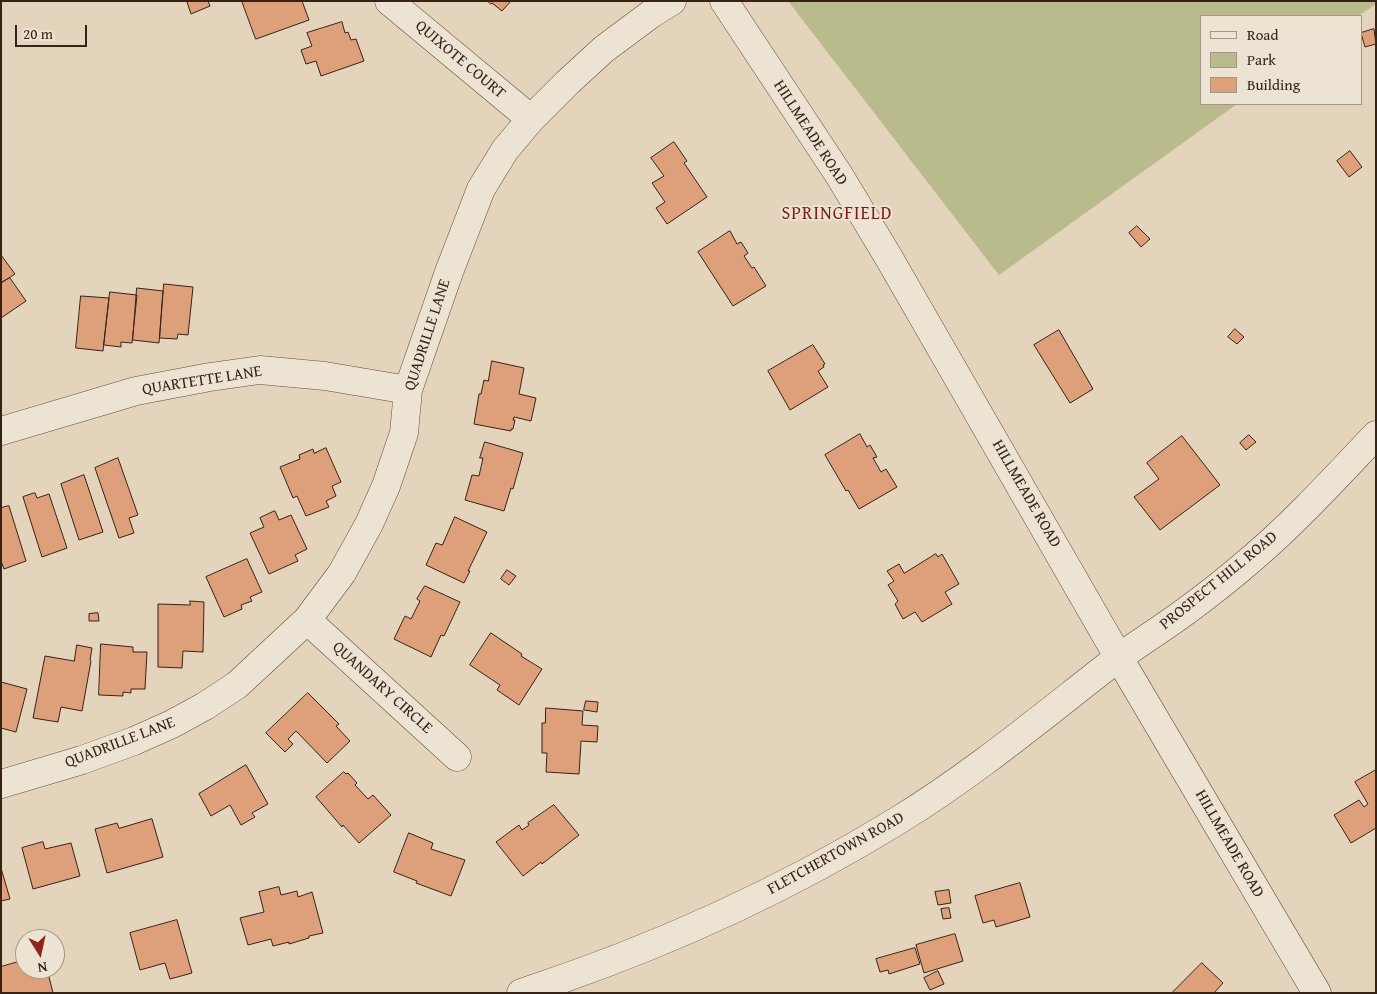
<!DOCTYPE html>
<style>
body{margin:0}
#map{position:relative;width:1377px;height:994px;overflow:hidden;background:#e3d4bb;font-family:"Gentium Book Plus",serif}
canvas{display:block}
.frame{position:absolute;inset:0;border:2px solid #372216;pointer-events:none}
.legend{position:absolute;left:1200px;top:15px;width:162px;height:90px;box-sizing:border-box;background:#ede3d3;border:1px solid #a49687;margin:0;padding:6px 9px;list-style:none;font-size:15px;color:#372216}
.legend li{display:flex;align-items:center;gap:10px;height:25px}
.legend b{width:25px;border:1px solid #a49687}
.north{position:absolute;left:15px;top:929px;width:50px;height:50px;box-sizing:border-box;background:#ede3d3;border:1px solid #a49687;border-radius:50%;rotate:170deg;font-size:14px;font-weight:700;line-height:20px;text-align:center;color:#372216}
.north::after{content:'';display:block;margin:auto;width:18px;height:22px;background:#8f2418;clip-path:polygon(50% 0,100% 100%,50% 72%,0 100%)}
.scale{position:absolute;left:15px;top:25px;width:72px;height:22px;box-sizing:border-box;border:2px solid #372216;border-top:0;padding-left:6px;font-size:15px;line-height:18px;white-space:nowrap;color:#372216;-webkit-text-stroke:4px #ede3d3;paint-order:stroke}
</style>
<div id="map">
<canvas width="1377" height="994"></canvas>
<div class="frame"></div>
<ul class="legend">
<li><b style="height:6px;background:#ede3d3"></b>Road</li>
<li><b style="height:14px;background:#b9bb8c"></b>Park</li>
<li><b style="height:14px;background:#dea07a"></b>Building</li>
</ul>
<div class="north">N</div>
<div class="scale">20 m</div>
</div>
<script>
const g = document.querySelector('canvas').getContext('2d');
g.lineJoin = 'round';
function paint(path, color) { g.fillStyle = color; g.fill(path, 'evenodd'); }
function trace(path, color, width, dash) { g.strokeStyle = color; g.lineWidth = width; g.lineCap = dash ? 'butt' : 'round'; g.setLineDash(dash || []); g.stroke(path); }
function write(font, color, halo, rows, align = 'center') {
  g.font = font + ' "Gentium Book Plus",serif'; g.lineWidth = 4; g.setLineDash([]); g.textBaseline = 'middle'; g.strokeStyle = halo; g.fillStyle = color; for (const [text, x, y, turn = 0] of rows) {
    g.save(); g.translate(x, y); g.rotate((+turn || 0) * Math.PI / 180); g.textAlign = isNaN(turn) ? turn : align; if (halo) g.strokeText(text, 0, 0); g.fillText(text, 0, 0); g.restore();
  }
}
paint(new Path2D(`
 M788 1H1376V4L1358 16H1201V104H1237L999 275Z`), '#b9bb8c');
const building = new Path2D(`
 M189 1H208L210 6 191 14 187 2Z
 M242 1H302L309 20 256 39Z
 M488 1H511L502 11 492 3 491 4Z
 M342 22 345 33 348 32 351 40 356 39 364 61 321 76 316 61 306 64 301 50 312 46 307 33Z
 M1374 29 1376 44 1365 47 1361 33Z
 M674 142 687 161 684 163 707 197 667 224 656 208 665 202 652 183 664 176 651 158Z
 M1350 151 1362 167 1349 177 1337 161Z
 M1137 226 1150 239 1141 247 1129 233Z
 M730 231 737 244 741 242 748 253 744 256 752 268 754 267 766 286 733 306 698 252Z
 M1 255 15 274 1 283Z
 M10 278 26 301 1 318V283Z
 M164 284 193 287 188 335 178 334 177 339 160 338Z
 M137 288 163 291 159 343 133 340Z
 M110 292 137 295 132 343 121 342V347L104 345Z
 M81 296 109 298 103 351 76 348Z
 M1235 329 1244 337 1237 344 1228 337Z
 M1059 330 1093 389 1070 403 1034 345Z
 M813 345 825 364 823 365 824 367 818 371 828 387 790 410 768 371Z
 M492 361 524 368 519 394 536 398 531 421 514 417 513 420H515L513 429H511V431L474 424 479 394H481L484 380 488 381Z
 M860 434 867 447 870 445 877 457 873 458 881 472 886 469 897 487 859 509 848 490 846 491 825 455Z
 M1249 435 1256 442 1246 450 1240 443Z
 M1182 436 1220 485 1160 530 1134 497 1159 479 1147 463Z
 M485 442 523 453 513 489 511 488 504 511 465 500 472 475 479 476 483 458H480Z
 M326 448 341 482 332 486 336 496 326 501 329 507 306 516 297 496 293 498 280 467 300 459 299 455 313 449 314 453Z
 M118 458 138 515 129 518 134 533 119 538 95 468Z
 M84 475 103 532 79 540 61 484Z
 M35 493 37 498 49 494 67 548 42 557 23 497Z
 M9 506 26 561 4 569 1 561V508Z
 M275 511 279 520 291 515 307 549 295 555 298 561 269 574 250 533 264 527 260 518Z
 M455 517 487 532 468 571H470L464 583 426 565 436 543 442 545Z
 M936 554 938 557 942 554 959 584 945 592 952 604 922 622 915 612 903 619 895 604 898 601 888 585 894 581 887 571 899 564 904 573Z
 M247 559 262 592 250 597 252 601 241 605 242 609 224 617 206 577Z
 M507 570 516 576 509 585 501 579Z
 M425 586 460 602 444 636 441 635 431 657 394 639 405 616 411 619 420 601 417 599Z
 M190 601 204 602 203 652 183 651 182 668 158 667V604L190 605Z
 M98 613 99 621H89V614Z
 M491 633 522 654 521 656 542 669 519 705 497 690 500 685 470 665Z
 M101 644 133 647V652H147L145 689H131V693L123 692V696L99 695Z
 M77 645 92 648 90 660 91 661 82 711 61 707 58 722 33 718 45 656 74 661Z
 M1 682 27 689 16 732 1 728Z
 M308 693 339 724 336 726 350 741 327 763 296 731 288 739 293 744 285 752 266 733Z
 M586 701 598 702 597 712 584 710Z
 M546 708 583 711 582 725 598 726 597 742 581 741 579 774 546 772 547 753H542V723H545Z
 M246 765 268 804 252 813 255 817 241 825 230 805 211 816 199 794Z
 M1376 770V828L1351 843 1334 815 1359 800 1364 807 1368 804 1355 782Z
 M344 772 346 774 348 773 357 783 355 785 368 799 373 795 391 815 359 843 343 825 342 827 316 797Z
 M554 805 579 835 542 864 541 862 523 876 496 842 519 825 522 830 529 825 528 823Z
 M152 819 163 857 107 873 95 829 117 823 119 828Z
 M409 833 433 843 431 849 465 860 451 896 416 883 417 881 394 872Z
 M43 842 45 849 71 843 80 876 33 889 22 848Z
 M1 868 10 899 1 901Z
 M1020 883 1030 917 996 927 994 920 983 923 975 896Z
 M279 887 281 895 297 891 298 897 312 892 323 933 309 936V938L289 944V942L273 946 271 939 248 945 240 918 264 912 259 892Z
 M949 890 951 903 938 905 935 892Z
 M949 908 951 918 943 919 941 909Z
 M177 920 192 973 170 979 165 963 140 970 130 933Z
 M955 934 963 961 924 973 916 945Z
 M915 948 920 964 889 974 888 970 880 972 876 959Z
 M25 960V969H47L53 993H1V967Z
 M1202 963 1223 983 1214 993H1172Z
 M938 971 944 984 930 990 924 978Z`);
paint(building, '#dea07a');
trace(building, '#372216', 1);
const minor = new Path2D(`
 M389 1 531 119
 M1 431 136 391 210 377 260 370 325 376 408 390
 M307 620 457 757
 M1119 658 1317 993
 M1 784 82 760 134 741 172 724 205 706 237 685 307 620 342 573 369 524 386 486 404 433 408 390 449 272 481 189 505 150 531 119 568 82 604 49 651 14 672 1`);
const tertiary = new Path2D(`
 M724 1 839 175 889 258 1119 658
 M521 993C652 950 780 893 897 821 974 774 1043 716 1114 661 1136 645 1160 630 1182 614 1207 596 1232 576 1255 556 1298 519 1337 476 1376 435`);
trace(minor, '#624e3f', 29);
trace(tertiary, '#624e3f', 29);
trace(minor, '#ede3d3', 28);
trace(tertiary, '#ede3d3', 28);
write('16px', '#372216', '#ede3d3', [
 ["QUIXOTE COURT",460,60,40],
 ["HILLMEADE ROAD",810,133,57],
 ["QUADRILLE LANE",428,335,-72],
 ["QUARTETTE LANE",202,381,-9],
 ["HILLMEADE ROAD",1026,494,60],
 ["PROSPECT HILL ROAD",1219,581,-39],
 ["QUANDARY CIRCLE",382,688,42],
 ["QUADRILLE LANE",120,743,-21],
 ["HILLMEADE ROAD",1229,844,60],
 ["FLETCHERTOWN ROAD",836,854,-29]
]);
g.letterSpacing = '1px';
write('18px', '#7a1f14', '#ede3d3', [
 ["SPRINGFIELD",837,214]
]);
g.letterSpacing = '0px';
</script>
